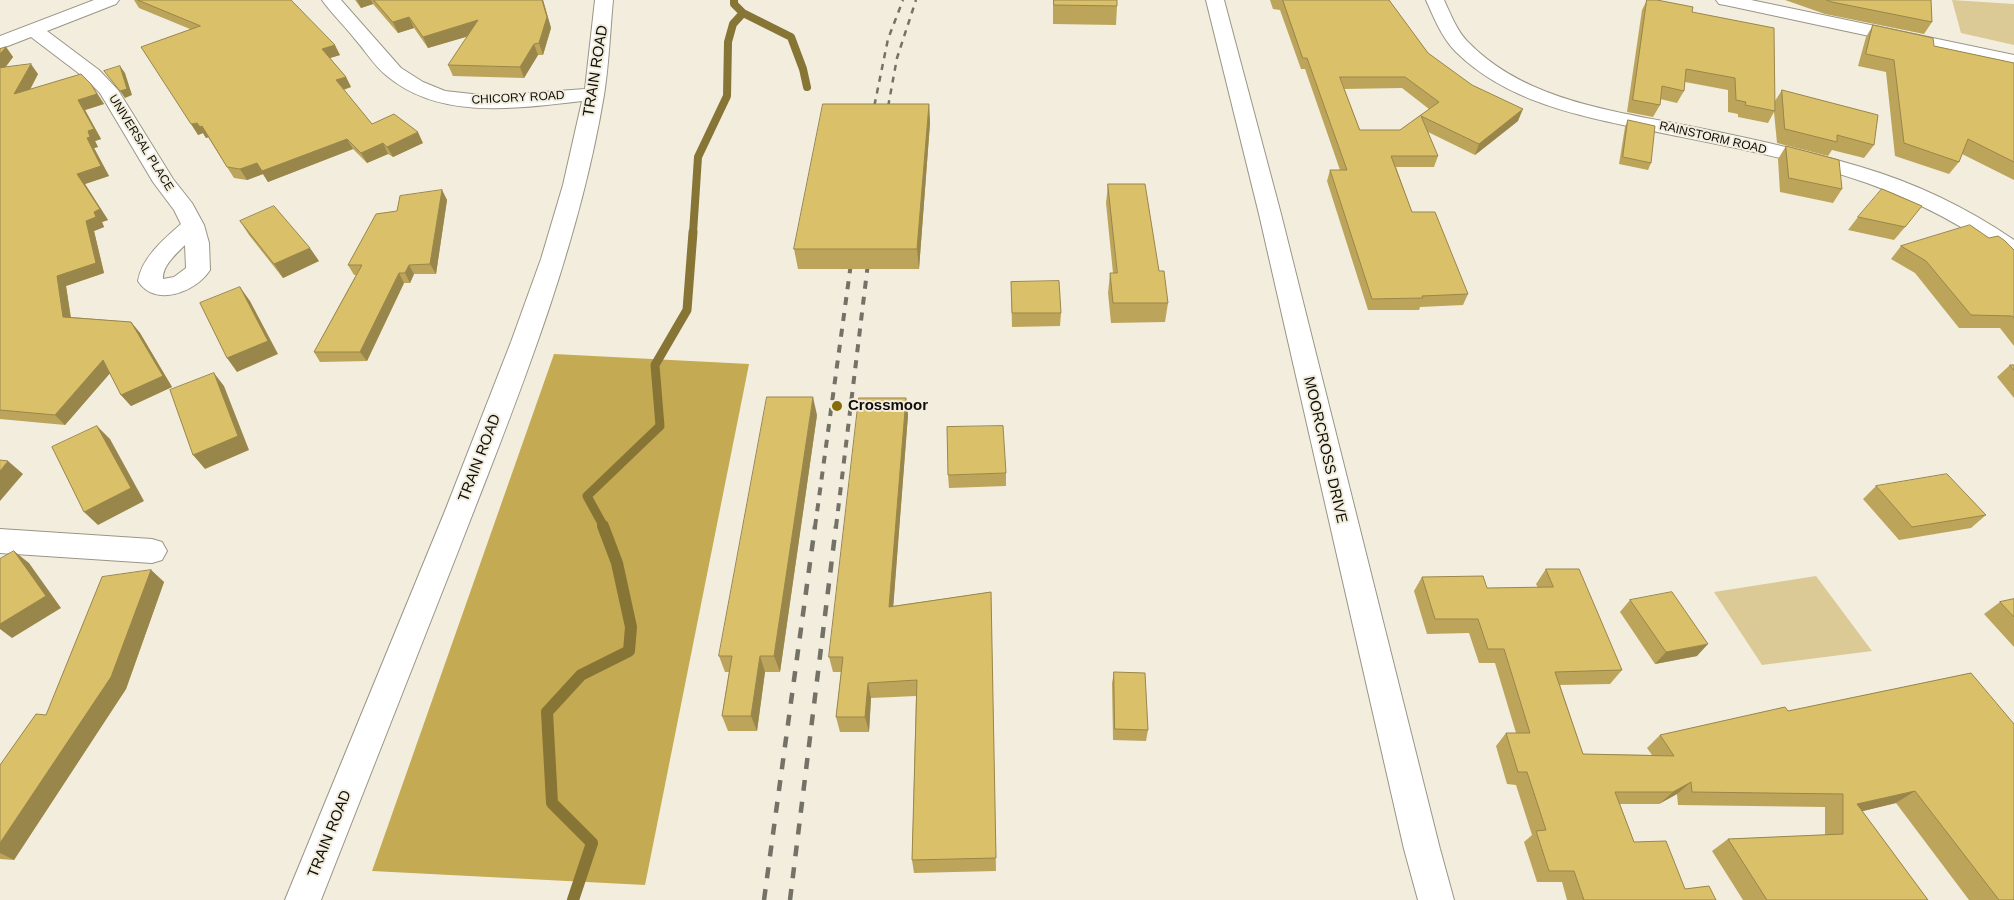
<!DOCTYPE html>
<style>
body{margin:0}
canvas{display:block;background:#f2eddd}
</style>
<canvas width="2014" height="900"></canvas>
<script>
const g = document.querySelector('canvas').getContext('2d');
g.lineJoin = 'round';
function paint(path, color) { g.fillStyle = color; g.fill(path, 'evenodd'); }
function trace(path, color, width, dash) { g.strokeStyle = color; g.lineWidth = width; g.lineCap = dash ? 'butt' : 'round'; g.setLineDash(dash || []); g.stroke(path); }
function write(font, color, halo, rows, align = 'center') {
  g.font = font + ' Helvetica,sans-serif'; g.lineWidth = 4; g.setLineDash([]); g.textBaseline = 'middle'; g.strokeStyle = halo; g.fillStyle = color; for (const [text, x, y, turn = 0] of rows) {
    g.save(); g.translate(x, y); g.rotate((+turn || 0) * Math.PI / 180); g.textAlign = isNaN(turn) ? turn : align; if (halo) g.strokeText(text, 0, 0); g.fillText(text, 0, 0); g.restore();
  }
}
paint(new Path2D(`
 M1952 0 2014 4V45L1961 33Z
 M1816 576 1872 651 1762 665 1714 592Z`), '#dbca96');
paint(new Path2D(`
 M554 354 749 364 645 885 372 871Z`), '#c5aa54');
trace(new Path2D(`
 M743 13 791 37 803 69 807 87
 M693 233 698 157 727 96 728 42 733 24 743 13 734 4V0`), '#877536', 8);
trace(new Path2D(`
 M604 527 587 496 660 426 655 365 687 310 693 232`), '#877536', 9);
trace(new Path2D(`
 M573 900 592 843 552 803 547 712 581 675 629 651 631 627 617 563 603 526`), '#877536', 12);
const street = new Path2D(`
 M94 0H119L116 4 47 31 99 70 118 90 173 179 192 203 204 225 209 243 210 270C196 292 155 308 138 281 142 257 164 239 181 224L174 210 153 182 100 93 85 78 31 37 0 49V36ZM185 245 186 268 174 277 163 279C162 266 177 253 185 245Z
 M322 0H341L401 68 423 82 445 91 490 96 585 89 595 0H613C610 31 609 64 604 95 578 252 516 402 459 549 413 666 367 783 321 900H285L445 511 511 342 541 259 563 185 582 101C518 108 441 121 387 76 374 66 365 50 354 38 344 25 331 13 322 0Z
 M1426 0H1444C1451 15 1457 31 1468 42 1527 103 1621 112 1699 128 1753 139 1808 151 1861 167 1916 183 1967 208 2014 240V259C1996 254 1981 239 1966 230 1934 211 1901 195 1867 183 1804 161 1737 148 1672 135 1597 119 1513 108 1456 52 1442 38 1434 18 1426 0Z
 M1716 0H1751L2014 55V67L1725 5 1719 4Z
 M0 529 152 539 162 542 167 551 162 560 152 563 0 553Z`);
const secondary = new Path2D(`
 M1206 0H1224L1281 214 1440 849 1454 900H1418L1404 849 1259 214Z`);
trace(street, '#9a9586', 2);
trace(secondary, '#9a9586', 2);
paint(street, '#fff');
paint(secondary, '#fff');
trace(new Path2D(`
 M872 117 888 39 903 0
 M886 118 897 58 916 0`), '#747167', 2.5, [6, 6]);
trace(new Path2D(`
 M815 527 852 256
 M836 527 869 255`), '#747167', 4, [8, 8]);
trace(new Path2D(`
 M764 900 815 526
 M790 900 836 526`), '#747167', 4.5, [11, 11]);
paint(new Path2D(`
 M134 0H291L340 55 330 58 346 77 351 87 344 90 372 124 423 143 393 157 388 154 367 163 353 149 268 182 263 174 247 180 234 178 208 137 206 138 203 133 198 135 190 29 139 8Z
 M355 0H543L551 28 543 55H538L524 78 453 76 448 65 468 36 428 48 414 28 398 33 373 4 361 8Z
 M1053 0H1117V6L1116 25 1053 24Z
 M1270 0H1389L1428 53 1518 121 1475 155 1428 132 1438 156 1434 167H1396L1412 212 1468 294 1463 305 1420 307 1419 310H1368L1327 181 1330 170H1340L1305 69H1301L1280 10 1273 9ZM1402 88 1429 109 1400 130H1360L1344 89Z
 M1647 0H1657L1692 12 1775 101 1782 90 1874 145 1864 158 1832 150 1828 156 1777 143 1774 112 1768 123 1738 117V114L1728 112V90L1685 82 1684 91 1677 103 1660 99V105L1653 117 1627 112 1642 10Z
 M1785 0H1931L1932 22 1924 34 1825 14Z
 M1873 25 1934 46 2014 63V180L1962 154 1959 162 1949 174 1895 156 1886 72 1858 66 1866 37Z
 M6 47 13 57 5 68 38 74 30 90 91 84 104 104 85 110 101 139 95 141 98 147 94 148 109 176 85 184 108 220 102 222 104 227 94 231 104 273 66 286 71 317 131 322 140 333 172 387 131 406 121 395 110 373 65 425 0 419V49Z
 M929 104 930 123 919 269H798L794 249Z
 M1628 120 1651 163 1648 170 1619 164 1625 127Z
 M1786 146 1842 189 1833 203 1780 192 1778 159Z
 M1108 184 1159 271 1168 303 1165 322 1111 323 1108 293 1110 273H1113L1106 203Z
 M442 190 447 200 436 274H414L410 283H404L367 361 320 362 314 352 356 275H354L348 265 397 211Z
 M1858 217 1911 220 1894 240 1848 230Z
 M240 221 319 261 283 278 249 235Z
 M1989 238 2014 250V346L2000 328H1959L1915 273 1891 259 1901 246Z
 M1011 282 1061 313 1060 326 1012 327Z
 M2010 365H2014V398L1997 377Z
 M906 398 908 415 893 606 991 592 996 871 914 873 912 860 916 696 871 698 869 732H840L836 717 841 672H833L829 657Z
 M817 415 780 672H765L757 731H728L722 716 729 672H725L719 656Z
 M1006 473V486L949 488 948 475Z
 M1876 486 1986 515 1971 528 1899 540 1863 499Z
 M1546 569 1622 670 1610 684 1560 685 1583 754 1652 755 1647 748 1660 735 1788 711 1971 673 2014 900H1969L1896 803 1862 811 1928 900H1743L1712 851 1728 839 1825 835V807L1678 805 1677 794 1659 804H1620L1634 842 1685 889 1716 900H1567L1562 882H1537L1524 842 1532 835 1516 785 1507 784 1496 746 1506 733H1516L1495 663H1479L1469 633 1427 634 1414 591 1422 577 1487 588H1538L1536 584Z
 M151 570 164 582 126 689 14 860 0 859V765L46 715Z
 M2014 599V647L1984 614 2000 602Z
 M1630 600 1697 656 1655 664 1620 612Z
 M1114 672 1148 730 1146 741 1113 740 1112 683Z`), '#bca55b');
paint(new Path2D(`
 M357 0H371L373 4 361 8Z
 M542 0H543L551 28 543 55 539 43Z
 M409 17 414 28 398 33 393 22Z
 M478 20 483 32 428 48 423 37Z
 M534 44 538 55 524 78 520 67Z
 M335 45 340 55 327 59 322 49Z
 M6 47 13 57 0 74V54Z
 M31 64 38 74 22 104 14 94Z
 M120 66 125 73 132 95 125 98 120 91Z
 M346 77 351 87 341 90 336 80Z
 M91 84 104 104 85 110 101 139 95 141 98 147 94 148 109 176 85 184 108 220 102 222 104 227 94 231 104 273 66 286 72 327 63 317 57 276 86 221 77 174 87 138 88 131 78 100Z
 M929 104 930 123 919 269 917 249Z
 M1523 109 1518 121 1475 155 1479 144Z
 M197 123 202 126 209 137 206 138 203 133 198 135 191 124Z
 M418 132 423 143 393 157 387 147Z
 M347 139 353 149 268 182 263 174 247 180 240 169 257 163Z
 M383 143 388 154 367 163 361 153Z
 M442 190 447 200 436 274 430 264Z
 M310 248 319 261 283 278 274 264Z
 M409 265 414 274 410 283 405 273Z
 M399 273 404 283 367 361 360 352Z
 M240 287 250 301 278 354 237 372 227 358Z
 M131 322 140 333 172 387 131 406 121 395Z
 M103 360 112 371 65 425 55 415Z
 M214 373 224 386 249 450 205 469 193 455Z
 M813 397 817 415 780 672 774 656Z
 M906 398 908 415 892 623 889 607Z
 M97 426 110 439 144 501 98 525 84 512Z
 M8 461 23 474 0 501V471Z
 M14 551 29 563 61 608 12 638 0 629V624Z
 M151 570 164 582 126 689 14 860 0 853V843Z
 M1708 644 1697 656 1655 664 1666 652Z
 M760 656 765 672 757 731 751 716Z
 M868 683 871 698 869 732 865 717Z
 M1691 782 1677 794 1659 804 1673 792Z
 M1915 791 1896 803 1843 816 1857 804Z`), '#99864a');
const building = new Path2D(`
 M138 0H291L335 45 322 49 346 77 336 80 372 124 394 114 418 132 387 147 383 143 361 153 347 139 262 171 257 163 240 169 227 167 202 126 200 127 197 123 191 124 141 47 200 26Z
 M374 0H542L547 17 539 43 534 44 520 67 448 65 478 20 423 37 409 17 393 22Z
 M1054 0H1117V6L1054 5Z
 M1283 0H1389L1428 53 1472 85 1523 109 1479 144 1421 116 1438 156H1391L1412 212H1435L1468 294 1422 296 1423 298 1372 299 1330 170H1347L1307 58H1303ZM1340 77H1405L1439 102 1400 130H1360Z
 M1647 0H1657L1693 7 1692 12 1774 28 1775 111 1745 105 1746 102 1736 100 1735 78 1686 69 1684 91 1662 86 1660 105 1633 100Z
 M1827 0H1931L1932 22 1832 2Z
 M1873 25 1933 38 1934 46 2014 63V162L1968 139 1959 162 1904 143 1894 60 1866 54Z
 M6 47 0 54V49Z
 M31 64 14 94 81 74 91 84 97 94 78 100 94 129 88 131 90 137 87 138 101 166 77 174 100 209 94 212 96 217 86 221 96 263 57 276 63 317 131 322 163 376 121 395 103 360 55 415 0 410V68Z
 M120 66 127 89 120 91 104 71Z
 M1782 90 1878 115 1874 145 1837 135V142L1785 129Z
 M823 104H929L917 249H794Z
 M1628 120 1655 126 1651 163 1623 157Z
 M1786 146 1839 160 1842 189 1789 178Z
 M1108 184H1145L1159 271H1164L1168 303H1113L1110 273H1117Z
 M1882 189 1922 206 1905 227 1858 217Z
 M442 190 430 264 409 265 405 273H399L360 352H314L362 265H348L376 214 397 211 400 196Z
 M274 206 310 248 274 264 240 221Z
 M1970 225 1989 238 1998 236 2004 240 2014 250V318L2012 316 1971 315 1926 261 1901 246Z
 M1059 281 1061 313H1012L1011 282Z
 M240 287 268 341 227 358 200 303Z
 M2010 365H2014V370Z
 M214 373 238 436 193 455 170 390Z
 M767 397H813L774 656H760L751 716H722L732 656H719Z
 M859 398H906L889 607 991 592 996 858 912 860 917 680 868 683 865 717H836L843 657H829Z
 M97 426 131 488 84 512 52 447Z
 M1003 426 1006 473 948 475 947 427Z
 M0 460 8 461 0 471Z
 M1947 474 1986 515 1912 527 1876 486Z
 M14 551 46 596 0 624V559Z
 M1546 569H1579L1622 670 1555 672 1583 754 1674 756 1660 735 1785 707 1788 711 1971 673 2014 724V900H1999L1915 791 1857 804 1928 900H1767L1728 839 1843 834V794L1692 792 1691 782 1673 792H1615L1634 842 1666 841 1685 889 1709 886 1716 900H1584L1574 871H1549L1536 831 1546 830 1527 772H1518L1506 733H1530L1504 649H1488L1478 619H1435L1422 577 1483 576 1487 588 1553 587Z
 M151 570 111 677 0 843V765L36 714 46 715 102 577Z
 M1672 592 1708 644 1666 652 1630 600Z
 M2014 599V617L2000 602Z
 M1114 672 1145 673 1148 730 1115 729Z`);
paint(building, '#dbc06a');
trace(building, '#99864a', 1);
for (const [x, y, r, color] of [
 [837,406,6,"#856c09"]
]) { const dot = new Path2D(); dot.arc(x, y, r, 0, 2 * Math.PI); g.fillStyle = color; g.fill(dot); trace(dot, '#f2eddd', 2); }
write('12px', '#0f0e08', '#f2eddd', [
 ["CHICORY ROAD",518,98,-3],
 ["RAINSTORM ROAD",1713,138,13],
 ["UNIVERSAL PLACE",141,143,58]
]);
write('15px', '#0f0e08', '#f2eddd', [
 ["TRAIN ROAD",596,71,-81],
 ["MOORCROSS DRIVE",1325,450,77],
 ["TRAIN ROAD",480,458,-69],
 ["TRAIN ROAD",330,834,-68]
]);
write('bold 15px', '#0f0e08', '#f2eddd', [
 ["Crossmoor",848,406]
], 'left');
</script>
